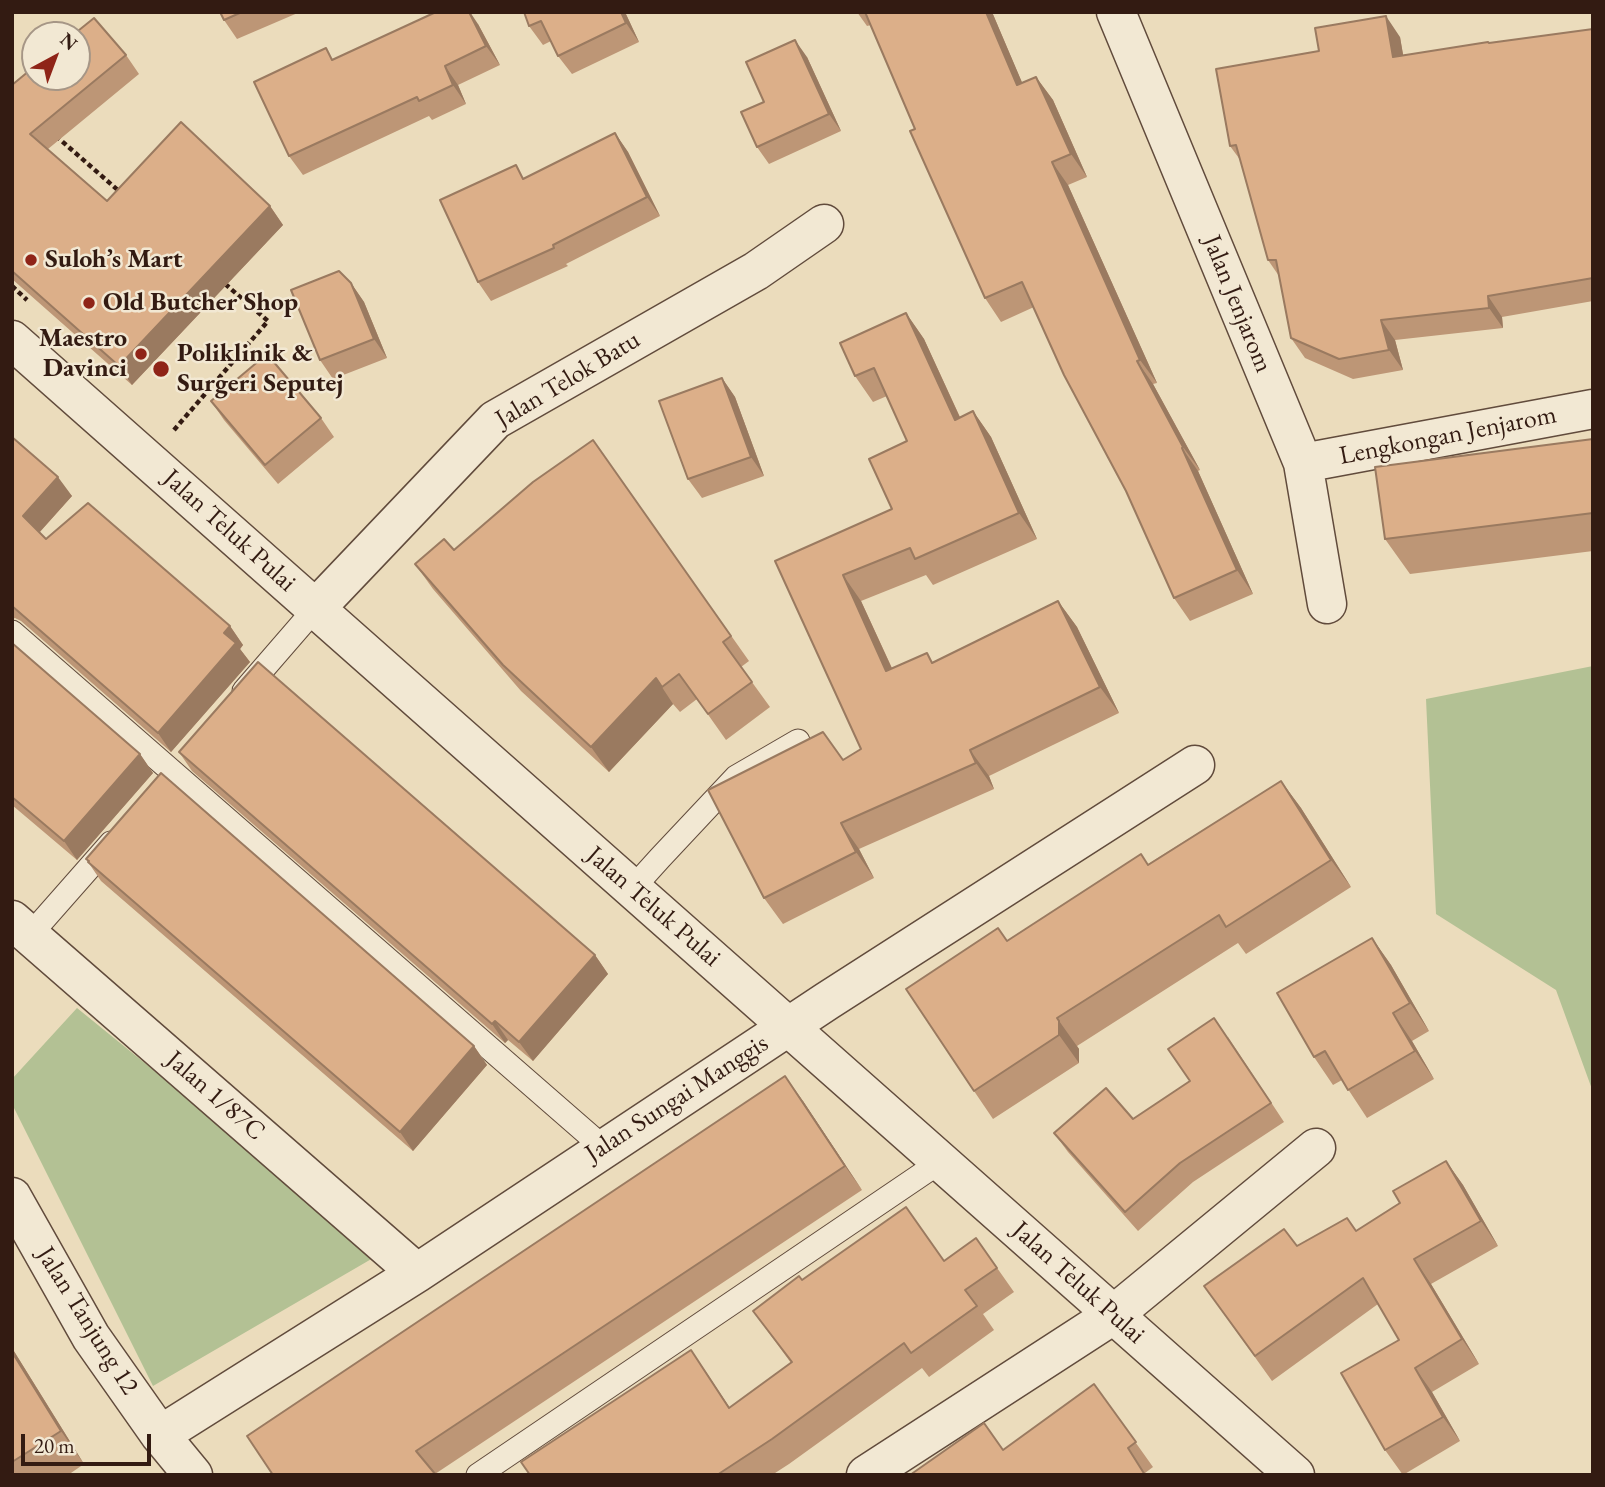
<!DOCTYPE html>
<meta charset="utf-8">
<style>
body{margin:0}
#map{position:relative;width:1605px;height:1487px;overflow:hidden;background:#ebdcbc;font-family:"EB Garamond",serif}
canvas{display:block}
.frame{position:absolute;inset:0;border:14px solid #331b12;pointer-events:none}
.north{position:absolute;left:21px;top:21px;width:70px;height:70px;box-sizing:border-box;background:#f2e8d3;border:2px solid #a69686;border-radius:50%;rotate:41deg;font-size:19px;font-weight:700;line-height:28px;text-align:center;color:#331b12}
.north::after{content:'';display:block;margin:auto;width:24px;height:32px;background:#8f2418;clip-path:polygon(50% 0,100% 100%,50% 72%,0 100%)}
.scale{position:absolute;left:21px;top:1434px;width:130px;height:32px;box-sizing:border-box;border:4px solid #331b12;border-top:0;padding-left:9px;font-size:21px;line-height:24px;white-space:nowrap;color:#331b12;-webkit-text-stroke:5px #f2e8d3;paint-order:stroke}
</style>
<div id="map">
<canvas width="1605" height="1487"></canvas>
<div class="frame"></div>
<div class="north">N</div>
<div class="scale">20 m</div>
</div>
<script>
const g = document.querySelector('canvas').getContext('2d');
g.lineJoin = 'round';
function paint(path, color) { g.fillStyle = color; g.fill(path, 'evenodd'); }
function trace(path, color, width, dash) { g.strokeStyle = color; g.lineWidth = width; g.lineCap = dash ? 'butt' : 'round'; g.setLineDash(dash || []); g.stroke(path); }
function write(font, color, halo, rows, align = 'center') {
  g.font = font + ' "EB Garamond",serif'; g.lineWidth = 5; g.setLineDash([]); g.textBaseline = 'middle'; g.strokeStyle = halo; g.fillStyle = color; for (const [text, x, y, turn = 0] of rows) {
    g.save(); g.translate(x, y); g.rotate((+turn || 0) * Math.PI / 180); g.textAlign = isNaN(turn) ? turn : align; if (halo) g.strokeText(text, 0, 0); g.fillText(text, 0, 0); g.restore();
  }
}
paint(new Path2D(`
 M1593 666V1092L1556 990 1436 914 1426 699Z
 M77 1008 380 1254 153 1386 12 1104V1079Z`), '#b3c194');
const lane = new Path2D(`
 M12 632 604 1148
 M244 691 315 609
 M632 889 660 858 736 777 798 741
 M30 935 111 843
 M478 1475 940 1162`);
const street = new Path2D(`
 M1116 12 1303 463 1327 604
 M12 340 1295 1475
 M1303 463 1593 409
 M315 609 495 420 756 271 824 224
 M12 920 417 1273
 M12 1197 91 1337 160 1435 193 1475
 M160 1435 417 1273 827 1001 1195 765
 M866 1475 1113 1315 1316 1148`);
trace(lane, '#614b3c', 25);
trace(street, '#614b3c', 41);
trace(new Path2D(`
 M56 136 120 192
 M12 286 27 300
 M174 430 268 321 224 283`), '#331b12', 4.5, [5, 3.5]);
trace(lane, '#f2e8d3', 23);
trace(street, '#f2e8d3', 38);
paint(new Path2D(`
 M220 12H300L237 39 224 20Z
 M524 12H625L639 42 572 74 558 56 551 41 543 45 529 26Z
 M857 12H992L1022 83 1036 77 1053 100 1087 177 1068 185 1157 383 1153 384 1200 470 1198 471 1253 594 1190 621 1174 598 1126 491 1034 307 1001 322 985 298 915 129 871 25 867 26Z
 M478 24 500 65 458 85 466 104 432 120 429 116 303 175 289 156 334 60Z
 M1593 29V301L1502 317 1503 328 1395 340 1403 370 1353 379 1305 358 1291 338 1279 276 1268 260 1241 161 1230 146 1400 37 1403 55Z
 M126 55 139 74 48 149 107 201 270 206 283 225 132 385 12 279V85Z
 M807 57 841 131 769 164 757 147 764 102Z
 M615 133 628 152 660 216 566 264 568 266 491 301 478 282 525 178Z
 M351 283 364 302 387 358 333 379 320 360Z
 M906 313 924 339 960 417 973 411 991 437 1037 539 933 585 926 575 861 601 892 668 933 662 1058 601 1077 627 1119 713 989 776 994 789 859 849 874 878 783 924 764 898 843 760 861 749 775 561 892 509 907 441 887 396 873 402 855 376Z
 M722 378 735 397 764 476 702 498 688 479Z
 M211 401 321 418 334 437 278 484 224 420Z
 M12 437 72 496 39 533 46 539 230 626 243 645 240 649 250 662 171 752 21 621 15 618 12 619Z
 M1593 439V551L1410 574 1385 539Z
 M593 440 749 661 741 667 770 707 726 740 697 699 680 712 673 704 609 772 521 691 433 589 415 564 454 550Z
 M12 643 140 754 153 773 77 860 12 805Z
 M179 752 595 955 608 974 533 1061 508 1040 505 1043 192 771Z
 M1281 781 1301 808 1351 887 1246 954 1238 943 1077 1046 1079 1049V1063L993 1119 974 1091 1007 941 1148 864Z
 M86 859 474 1046 487 1065 413 1151 101 881Z
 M1372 938 1391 965 1429 1031 1412 1041 1434 1079 1367 1118 1342 1080 1333 1085 1314 1057Z
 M1228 1037 1284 1122 1193 1182 1138 1231 1068 1152 1054 1133 1133 1119 1190 1081Z
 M803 1101 862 1190 435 1474 273 1475Z
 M1446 1161 1463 1185 1498 1246 1431 1284 1479 1364 1432 1392 1460 1441 1403 1475 1385 1450 1399 1340 1378 1304 1272 1381 1204 1286 1297 1246 1356 1231 1400 1203Z
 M976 1238 1014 1292 983 1314 994 1330 929 1377 922 1368 789 1464 772 1475H530L691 1350 730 1408 791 1363 753 1311 802 1280 944 1261Z
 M12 1348 84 1464 68 1475H12Z
 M1094 1384 1153 1467 1145 1473 1146 1475H910L1003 1450Z`), '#bd9676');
paint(new Path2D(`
 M468 12H470L478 24 500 65 486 46Z
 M621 12H625L639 42 626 23Z
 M986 12H992L1033 108 1017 85Z
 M1386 16 1400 37 1407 77 1393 57Z
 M795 40 807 57 841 131 829 114Z
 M445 66 458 85 466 104 453 85Z
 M1036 77 1053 100 1087 177 1071 154Z
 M615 133 628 152 660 216 647 197Z
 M1052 162 1068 185 1157 383 1140 360Z
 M270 206 283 225 132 385 119 366Z
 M351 283 364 302 387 358 374 339Z
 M1488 296 1502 317 1503 328 1489 308Z
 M906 313 924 339 973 446 955 420Z
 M1381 320 1395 340 1403 370 1389 350Z
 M1137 361 1153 384 1200 470 1183 447Z
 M722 378 735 397 764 476 751 457Z
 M973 411 991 437 1037 539 1019 513Z
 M1182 448 1198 471 1253 594 1237 570Z
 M58 477 72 496 37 535 23 516Z
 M843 575 861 601 905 697 886 671Z
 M1058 601 1077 627 1119 713 1100 687Z
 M230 626 243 645 240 649 250 662 171 752 158 733 224 633Z
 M656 678 673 704 609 772 591 747Z
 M970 750 989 776 994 789 976 763Z
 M140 754 153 773 77 860 64 841Z
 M1281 781 1301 808 1351 887 1331 860Z
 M841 823 859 849 874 878 856 852Z
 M1372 938 1391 965 1429 1031 1410 1003Z
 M595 955 608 974 533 1061 519 1042Z
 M1393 1013 1412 1041 1434 1079 1415 1051Z
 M1057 1018 1079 1049V1063L1059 1035Z
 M495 1021 508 1040 505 1043 492 1024Z
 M474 1046 487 1065 413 1151 400 1132Z
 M785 1076 803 1101 862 1190 845 1166Z
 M1446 1161 1463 1185 1498 1246 1481 1221Z
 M1414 1259 1431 1284 1479 1364 1462 1339Z
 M12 1348 84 1464 61 1431 12 1352Z
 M691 1350 708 1375 746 1433 729 1408Z
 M1415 1368 1432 1392 1460 1441 1443 1417Z`), '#9a7a60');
const building = new Path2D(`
 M220 12H242L224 20Z
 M436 12H469L486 46 445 66 453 85 419 101 417 97 289 156 254 82 326 48 332 60Z
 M524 12H621L626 23 558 56 541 21 529 26Z
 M865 12H986L1017 85 1036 77 1071 154 1052 162 1140 360 1137 361 1183 447 1182 448 1237 570 1174 598 1126 491 1064 375 1022 282 985 298 910 131 915 129Z
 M1386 16 1393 57 1488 42 1489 43 1593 29V278L1488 296 1489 308 1381 320 1389 350 1339 359 1291 338 1276 260H1268L1236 145 1230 146 1216 69 1319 51 1315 28Z
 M94 18 126 55 30 134 107 201 181 122 270 206 119 366 12 271V85L35 66V77H77V35H73Z
 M795 40 829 114 757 147 741 112 764 102 746 62Z
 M615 133 647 197 553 245 554 248 478 282 440 200 516 165 523 179Z
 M339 271 351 283 374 339 320 360 291 290Z
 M906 313 955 420 973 411 1019 513 915 559 910 548 843 575 886 671 927 653 932 663 1058 601 1100 687 970 750 976 763 841 823 856 852 764 898 708 790 823 732 843 760 861 749 775 561 892 509 869 459 907 441 874 368 855 376 840 343Z
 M267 354 321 418 265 465 211 401Z
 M722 378 751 457 688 479 659 401Z
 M12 437 58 477 23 516 46 539 88 503 230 626 224 633 236 643 158 733 12 606Z
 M1593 439V513L1385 539 1375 467Z
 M593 440 731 636 723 642 752 682 708 714 679 674 662 687 656 678 591 747 503 665 415 564 444 539 454 550 533 482Z
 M12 643 140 754 64 841 12 797Z
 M258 662 595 955 519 1042 495 1021 492 1024 179 752Z
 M161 773 474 1046 400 1132 88 862 89 861 86 859Z
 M1281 781 1331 860 1226 927 1219 915 1057 1018 1059 1021V1035L974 1091 906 989 998 928 1007 941 1141 854 1148 865Z
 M1372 938 1410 1003 1393 1013 1415 1051 1348 1090 1325 1051 1314 1057 1277 993Z
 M1214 1018 1271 1103 1180 1163 1125 1212 1054 1133 1106 1088 1133 1119 1190 1081 1168 1049Z
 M785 1076 845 1166 416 1451 436 1475H273L247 1436Z
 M1446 1161 1481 1221 1414 1259 1462 1339 1415 1368 1443 1417 1385 1450 1341 1373 1399 1340 1363 1278 1255 1356 1204 1286 1284 1229 1297 1246 1347 1218 1356 1231 1400 1203 1393 1191Z
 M906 1207 944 1261 976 1238 997 1268 965 1290 977 1306 911 1353 904 1343 772 1439 717 1475H530L521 1462 691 1350 729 1408 792 1362 753 1311 799 1276 802 1280Z
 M12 1352 61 1431 12 1462Z
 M1094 1384 1136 1442 1128 1448 1145 1475H910L984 1423 1003 1450Z`);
paint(building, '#dcaf89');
trace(building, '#9a7a60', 2);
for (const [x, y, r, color] of [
 [31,260,7,"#8f2418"],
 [89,303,7,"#8f2418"],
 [141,354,7,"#8f2418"],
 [161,369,9,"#8f2418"]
]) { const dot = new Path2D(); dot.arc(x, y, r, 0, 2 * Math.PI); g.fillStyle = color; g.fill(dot); trace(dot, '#f2e8d3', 2.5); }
write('bold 26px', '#331b12', '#f2e8d3', [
 ["Suloh’s Mart",45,260],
 ["Old Butcher Shop",103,303],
 ["Maestro",127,339,"right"],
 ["Davinci",127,369,"right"],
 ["Poliklinik &",177,354],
 ["Surgeri Seputej",177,384]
], 'left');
write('26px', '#331b12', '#f2e8d3', [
 ["Jalan Jenjarom",1237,304,68],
 ["Jalan Telok Batu",568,380,-31],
 ["Lengkongan Jenjarom",1448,436,-11],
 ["Jalan Teluk Pulai",229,531,42],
 ["Jalan Teluk Pulai",653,907,41],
 ["Jalan 1/87C",215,1096,41],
 ["Jalan Sungai Manggis",677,1099,-33],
 ["Jalan Teluk Pulai",1078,1283,42],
 ["Jalan Tanjung 12",87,1321,58]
]);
</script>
